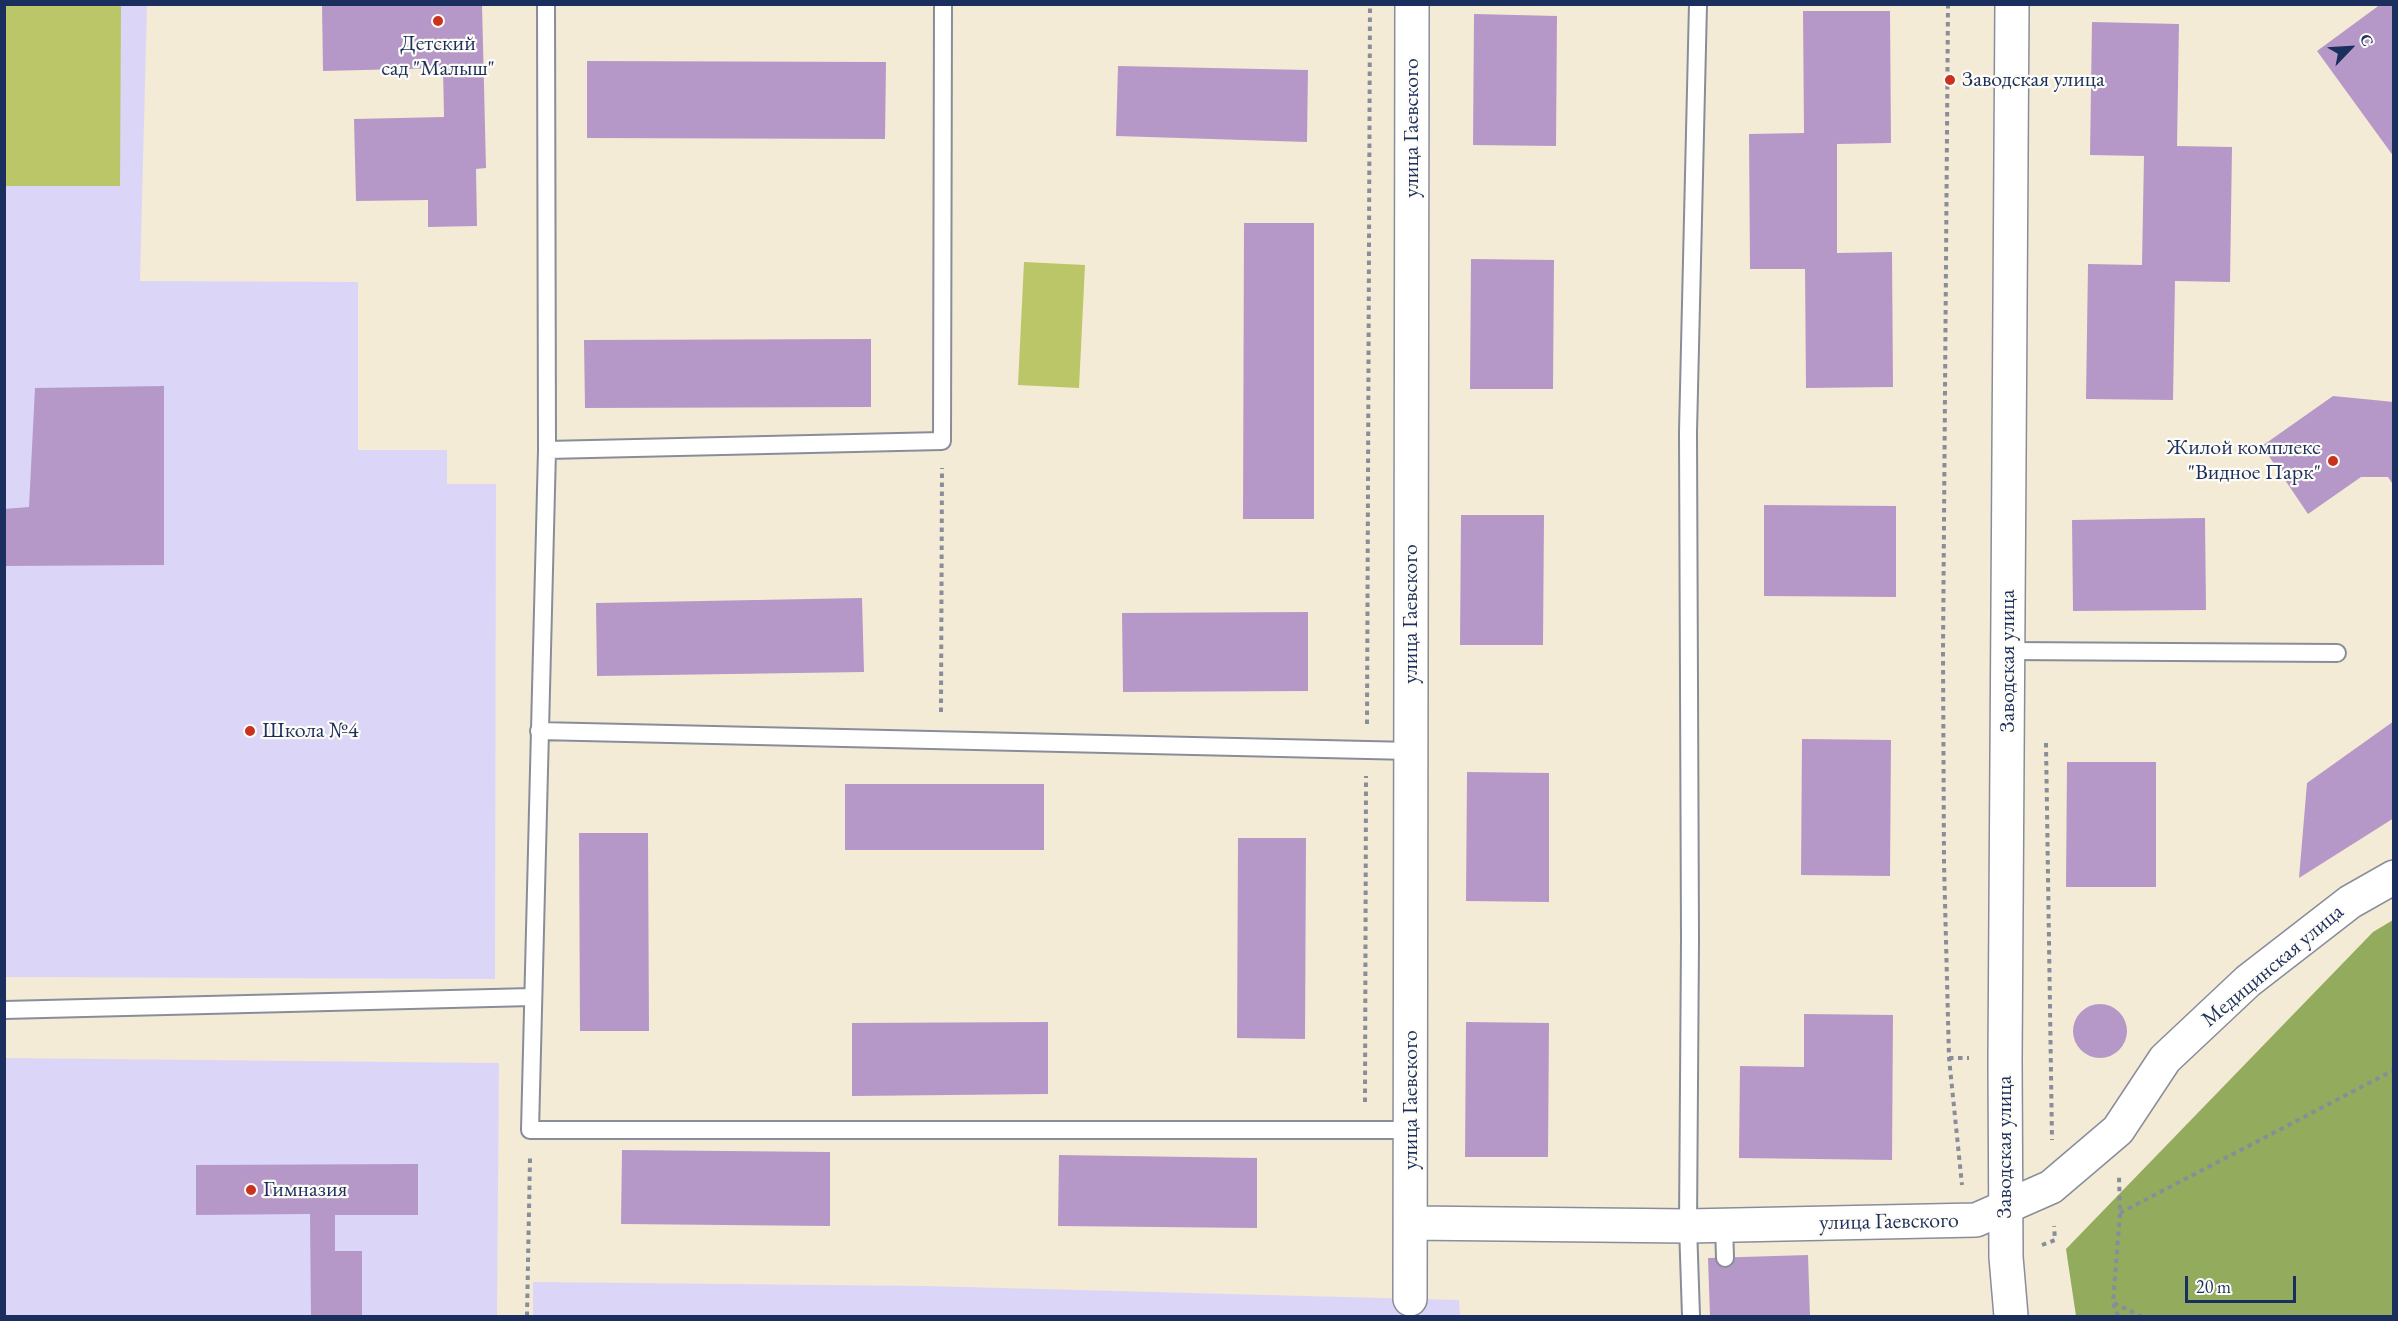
<!DOCTYPE html>
<meta charset="utf-8">
<style>
body{margin:0}
#map{position:relative;width:2398px;height:1321px;overflow:hidden;background:#f4ebd6;font-family:"EB Garamond",serif}
canvas{display:block}
.frame{position:absolute;inset:0;border:6px solid #1b2f5e;pointer-events:none}
.north{position:absolute;left:2320px;top:18px;width:60px;height:60px;-webkit-text-stroke:4px #fdfcf7;paint-order:stroke;rotate:65deg;font-size:16px;font-weight:700;line-height:24px;text-align:center;color:#1b2f5e}
.north::after{content:'';display:block;margin:auto;width:21px;height:27px;background:#1b2f5e;clip-path:polygon(50% 0,100% 100%,50% 72%,0 100%)}
.scale{position:absolute;left:2185px;top:1276px;width:111px;height:27px;box-sizing:border-box;border:3px solid #1b2f5e;border-top:0;padding-left:8px;font-size:18px;line-height:21px;white-space:nowrap;color:#1b2f5e;-webkit-text-stroke:4px #fdfcf7;paint-order:stroke}
</style>
<div id="map">
<canvas width="2398" height="1321"></canvas>
<div class="frame"></div>
<div class="north">С</div>
<div class="scale">20 m</div>
</div>
<script>
const g = document.querySelector('canvas').getContext('2d');
g.lineJoin = 'round';
function paint(path, color) { g.fillStyle = color; g.fill(path, 'evenodd'); }
function trace(path, color, width, dash) { g.strokeStyle = color; g.lineWidth = width; g.lineCap = dash ? 'butt' : 'round'; g.setLineDash(dash || []); g.stroke(path); }
function write(font, color, halo, rows, align = 'center') {
  g.font = font + ' "EB Garamond",serif'; g.lineWidth = 4.5; g.setLineDash([]); g.textBaseline = 'middle'; g.strokeStyle = halo; g.fillStyle = color; for (const [text, x, y, turn = 0] of rows) {
    g.save(); g.translate(x, y); g.rotate((+turn || 0) * Math.PI / 180); g.textAlign = isNaN(turn) ? turn : align; if (halo) g.strokeText(text, 0, 0); g.fillText(text, 0, 0); g.restore();
  }
}
paint(new Path2D(`
 M5 5H147L140 281 358 282V450H447V484H496L495 979 5 977Z
 M5 1058 499 1063 497 1316H5Z
 M533 1282 927 1286 1459 1300 1460 1316H533Z`), '#dbd6f7');
paint(new Path2D(`
 M5 4 121 5 120 186H5Z
 M1024 262 1085 265 1079 388 1018 385Z`), '#bac667');
paint(new Path2D(`
 M2393 920V1316H2076L2066 1249 2373 932Z`), '#93ab5c');
paint(new Path2D(`
 M322 4H482L486 168 476 169 477 226 428 227V200L356 201 354 119 444 117 443 68 323 71Z
 M2381 4H2394V157L2317 51Z
 M1803 11H1890L1891 143 1837 144V253L1892 252 1893 387 1806 388 1805 269H1750L1749 134 1804 133Z
 M1474 14 1557 16 1556 146 1473 145Z
 M2092 22 2179 24 2177 146 2232 147 2230 282 2175 281 2173 400 2086 399 2088 264 2142 265 2144 156 2090 155Z
 M587 61 886 62 885 139 587 138Z
 M1118 66 1308 70 1307 142 1116 136Z
 M1244 223H1314V519H1243Z
 M1471 259 1554 260 1553 389H1470Z
 M871 339V407L585 408 584 340Z
 M164 386V565L4 566V509L29 507 35 388Z
 M2333 396 2394 402V486L2388 477H2361L2308 514 2262 446Z
 M1764 505 1896 506V597L1764 596Z
 M1461 515H1544L1543 645H1460Z
 M2205 518 2206 610 2073 611 2072 520Z
 M862 598 864 672 597 676 596 603Z
 M1308 612V691L1123 692 1122 613Z
 M2394 721V818L2299 878 2307 783Z
 M1802 739 1891 740 1890 876 1801 875Z
 M2067 762H2156V887H2066Z
 M1467 772 1549 773V902L1466 901Z
 M845 784H1044V850H845Z
 M579 833H648L649 1031H580Z
 M1238 838H1306L1305 1039 1237 1038Z
 M2073 1031a27 27 0 1 1 54 0a27 27 0 1 1-54 0Z
 M1804 1014 1893 1015 1892 1160 1739 1158 1740 1066 1804 1067Z
 M1048 1022V1094L852 1096V1023Z
 M1466 1022 1549 1023 1548 1157H1465Z
 M622 1150 830 1152V1226L621 1224Z
 M1059 1155 1257 1158V1228L1058 1226Z
 M418 1164V1215H335V1251H362V1316H311L310 1214 196 1215V1165Z
 M1808 1255 1810 1316H1710L1708 1258Z`), '#b598c8');
const service = new Path2D(`
 M546 4 547 450 530 1130H1411
 M547 450 942 441 943 4
 M2008 651 2337 653
 M539 731 1411 751
 M4 1010 532 997
 M1724 1225 1725 1258
 M1691 1316 1688 1226 1690 939 1688 432 1698 4`);
const minor = new Path2D(`
 M1411 1223 1688 1226 1976 1220 2051 1187 2118 1130 2165 1059 2248 981 2350 902 2394 877
 M1410 1299 1412 4`);
const tertiary = new Path2D(`
 M2011 1316 2006 1257 2005 1060 2012 4`);
trace(service, '#888d9a', 20);
trace(minor, '#888d9a', 36);
trace(tertiary, '#888d9a', 36);
trace(new Path2D(`
 M1948 4 1943 652 1944 863 1949 1058 1962 1185
 M941 712 942 468
 M1367 724 1370 4
 M2046 743 2052 1140
 M1949 1058H1969
 M1365 1102 1366 776
 M2120 1213 2394 1070
 M2042 1245 2055 1240 2054 1226
 M2114 1303 2141 1316
 M527 1316 530 1158
 M2118 1316 2113 1303 2120 1213 2119 1176`), '#888d9a', 4, [4.5, 4.5]);
trace(service, '#fff', 16);
trace(minor, '#fff', 33);
trace(tertiary, '#fff', 33);
for (const [x, y, r, color] of [
 [438,21,6,"#c8321e"],
 [1950,80,6,"#c8321e"],
 [2333,461,6,"#c8321e"],
 [250,731,6,"#c8321e"],
 [251,1190,6,"#c8321e"]
]) { const dot = new Path2D(); dot.arc(x, y, r, 0, 2 * Math.PI); g.fillStyle = color; g.fill(dot); trace(dot, '#fdfcf7', 2); }
write('22px', '#1b2f5e', '#fdfcf7', [
 ["Детский",438,44,"center"],
 ["сад \"Малыш\"",438,69,"center"],
 ["Заводская улица",1962,80],
 ["Жилой комплекс",2321,448,"right"],
 ["\"Видное Парк\"",2321,473,"right"],
 ["Школа №4",262,731],
 ["Гимназия",263,1190]
], 'left');
write('22px', '#1b2f5e', '#fdfcf7', [
 ["улица Гаевского",1412,128,-90],
 ["улица Гаевского",1411,614,-90],
 ["Заводская улица",2008,661,-90],
 ["Медицинская улица",2273,966,-40],
 ["улица Гаевского",1411,1100,-90],
 ["Заводская улица",2005,1147,-90],
 ["улица Гаевского",1889,1222,-1]
]);
</script>
